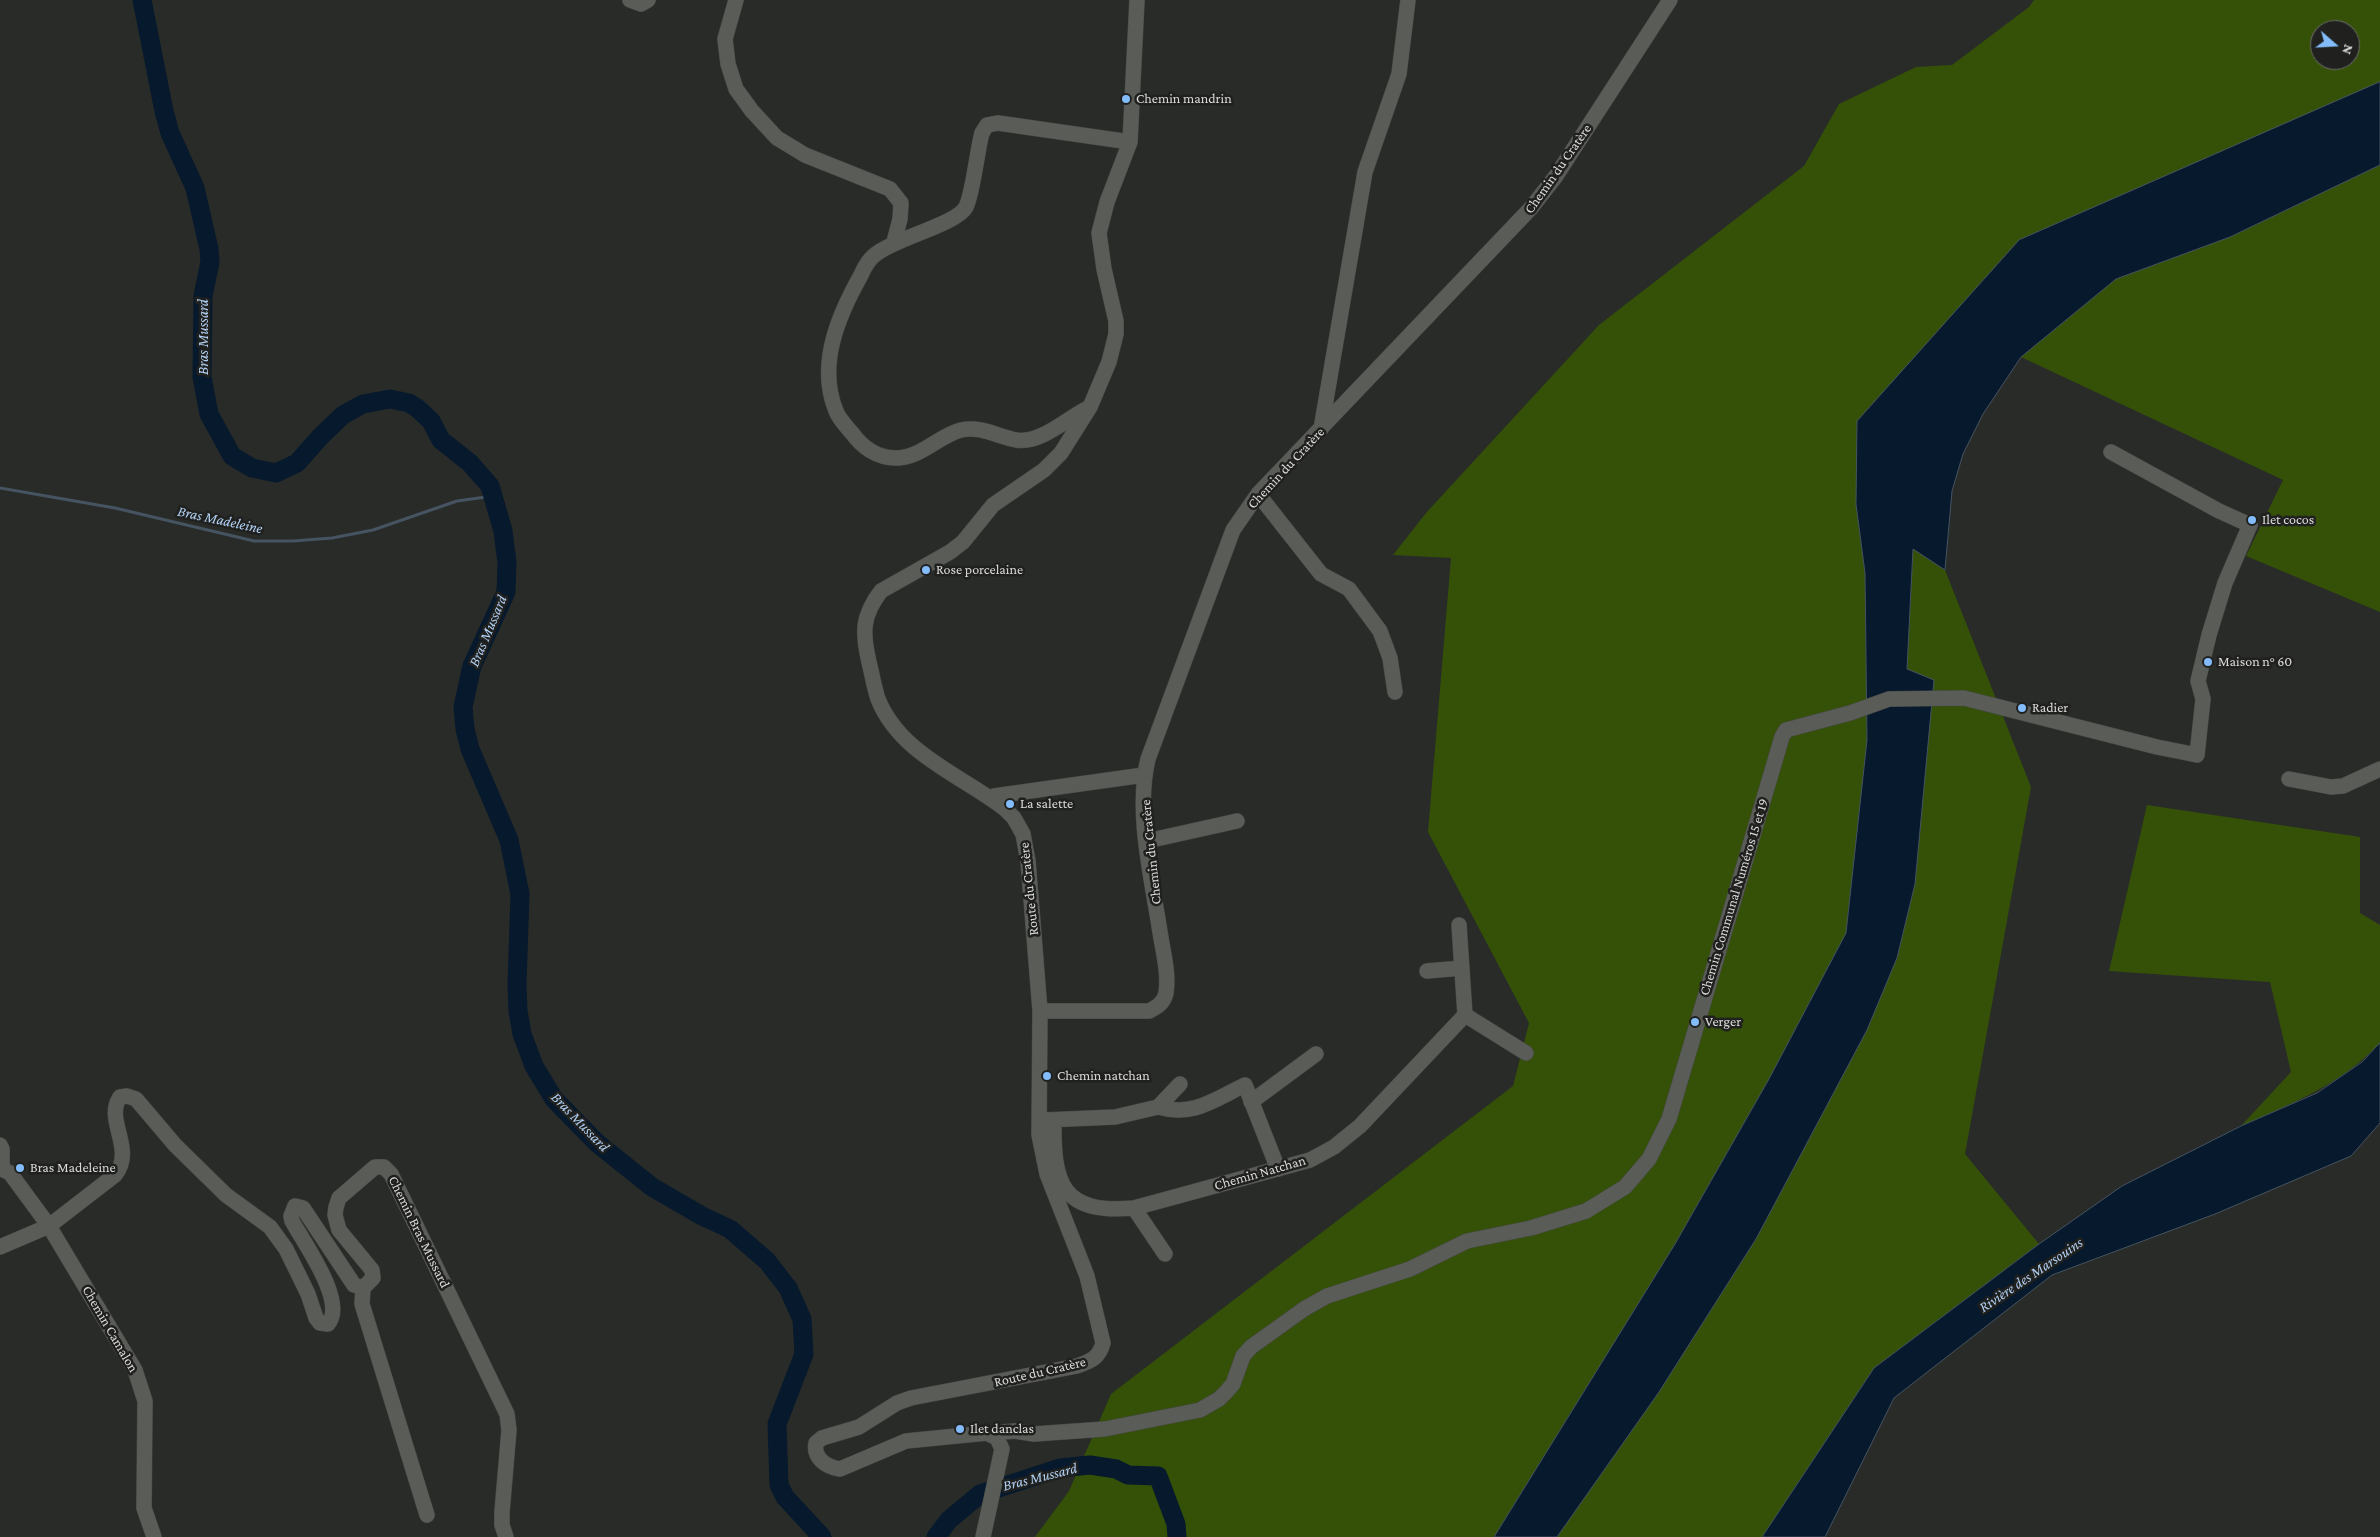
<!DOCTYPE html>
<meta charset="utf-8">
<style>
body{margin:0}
#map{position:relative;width:2380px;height:1537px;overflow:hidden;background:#292b28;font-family:"Crimson Pro",serif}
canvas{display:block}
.north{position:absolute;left:2310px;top:20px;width:50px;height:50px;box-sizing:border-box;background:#20211f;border:1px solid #6a6b69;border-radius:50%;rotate:109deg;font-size:14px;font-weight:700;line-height:20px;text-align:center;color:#dadbd9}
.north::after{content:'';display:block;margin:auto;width:18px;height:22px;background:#82bcfa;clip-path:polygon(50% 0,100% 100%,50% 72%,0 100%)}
</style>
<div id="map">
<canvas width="2380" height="1537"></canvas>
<div class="north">N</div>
</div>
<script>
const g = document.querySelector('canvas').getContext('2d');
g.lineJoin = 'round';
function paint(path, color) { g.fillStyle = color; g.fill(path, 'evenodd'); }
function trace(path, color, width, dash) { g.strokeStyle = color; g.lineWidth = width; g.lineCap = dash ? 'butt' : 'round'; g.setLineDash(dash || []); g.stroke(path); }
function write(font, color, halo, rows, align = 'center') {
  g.font = font + ' "Crimson Pro",serif'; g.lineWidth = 5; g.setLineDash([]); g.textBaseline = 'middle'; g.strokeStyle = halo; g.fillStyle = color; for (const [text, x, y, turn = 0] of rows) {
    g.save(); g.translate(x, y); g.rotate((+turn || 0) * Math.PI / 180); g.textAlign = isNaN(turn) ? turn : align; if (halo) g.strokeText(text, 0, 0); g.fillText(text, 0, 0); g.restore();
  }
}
paint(new Path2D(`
 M2034 0H2380V82L2019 240 1856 504 1865 573 1867 740 1846 933 1769 1079 1675 1244 1494 1537H1035L1069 1491 1111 1394 1513 1086 1529 1023 1428 832 1451 558 1393 555 1426 513 1599 325 1804 166 1839 104 1916 67 1952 65 2029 7ZM2320 30H2350V60H2320Z
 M2380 165V612L2246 556 2283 480 2021 357 2116 279 2230 237Z
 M1913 548 1945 570 2031 787 1965 1154 2039 1244 1874 1368 1762 1537H1557L1659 1392 1756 1239 1867 1030 1897 958 1915 884 1907 669Z
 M2147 805 2360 837V913L2380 925V1043C2340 1085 2293 1103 2241 1126L2291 1072 2270 982 2109 971Z`), '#355108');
const water = new Path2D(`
 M2380 82V165L2230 237 2116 279 2021 357 1983 414 1963 454 1952 491 1945 570 1913 549 1907 669 1934 680 1915 884 1897 958 1867 1030 1756 1239 1659 1392 1557 1537H1494L1675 1244 1769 1079 1846 933 1867 740 1865 573 1856 504 1857 421 2019 240Z
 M2380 1043V1123L2351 1156 2215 1214 2052 1275 1894 1398 1825 1537H1762L1874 1368 2039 1244 2122 1186 2241 1126 2317 1093 2362 1062Z`);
paint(water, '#06192d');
trace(water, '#465361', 1);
trace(new Path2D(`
 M0 488 115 508 254 541H293L332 538 373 530 457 501 493 496`), '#465361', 3);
trace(new Path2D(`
 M142 0 164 111 170 133 195 188 209 249 210 262 203 296 202 377 209 414 232 456 252 468 276 473 297 463 321 436 343 415 363 404 390 399 409 403 417 408 431 421 441 440 470 463 490 486 503 531 507 563 506 592 472 666 463 707 465 729 470 749 509 840 520 894 517 984 518 1011 522 1034 534 1066 554 1099 597 1143 652 1187 702 1216 730 1229 767 1261 788 1288 802 1319 804 1354 777 1424 779 1485 785 1497 822 1537
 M936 1537 949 1520 980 1494 1060 1468 1090 1465 1116 1469 1128 1475 1158 1476 1176 1524 1177 1537`), '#06192d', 19);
const minor = new Path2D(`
 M630 0 641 4 648 0
 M736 0 725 39 728 64 736 89 752 111 777 138 805 155 890 189 901 203 900 219 894 242
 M1090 407C1068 417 1042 444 1016 440 996 436 982 426 961 430 938 436 921 458 896 458 877 458 862 447 852 433 846 426 839 419 836 411 817 365 838 316 861 275 864 268 870 258 876 254 896 238 957 224 966 207 973 193 977 151 982 133L987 125 998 123 1130 142
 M1321 429 1365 172 1399 74 1408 0
 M1258 494 1321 574 1349 589 1380 631 1390 658 1395 692
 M2289 779 2331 787 2343 786 2380 769
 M991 799 994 796 1144 775
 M1147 841 1237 821
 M1459 925 1465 1015
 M1427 971 1462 968
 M1040 1011H1149C1157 1007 1164 1003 1166 993 1169 973 1163 952 1160 932 1152 879 1135 812 1148 759L1233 530 1258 494 1531 208 1556 176 1670 0
 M1251 1102 1316 1054
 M1158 1107C1194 1117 1213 1100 1245 1085L1278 1169
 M1045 1120 1115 1117 1158 1107 1180 1084
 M1054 1120C1053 1185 1062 1214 1134 1208L1310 1160 1334 1147 1360 1126 1465 1015 1526 1053
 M0 1145 2 1149V1168
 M0 1168 10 1173 49 1226 135 1370 145 1401 144 1508 154 1537
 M1134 1208 1165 1254
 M0 1247 49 1226 115 1175C136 1149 104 1120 120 1097L127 1096 136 1099 175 1145 226 1195 270 1227 286 1249 308 1294 316 1318 320 1323 328 1324C347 1302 304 1243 292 1221L291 1216 295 1206 303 1208 354 1285 363 1288
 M997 1438 987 1433 906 1441 840 1469C826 1467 813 1458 816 1443L822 1438 859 1427 897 1403 911 1398 1077 1366C1091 1361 1099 1358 1103 1343L1087 1276 1047 1174 1039 1135 1040 1011 1028 861 1023 834 1014 818 1005 809C961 775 900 754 878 699 874 687 872 674 869 662 862 632 862 616 881 591L950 552 963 542 993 505 1044 470 1061 453 1090 407 1109 362 1116 334V321L1104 269 1099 233 1107 202 1130 142 1137 0
 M997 1438 1003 1432 1015 1431 1034 1434 1105 1429 1200 1410 1219 1399 1226 1392 1233 1384 1243 1356 1251 1347 1304 1309 1327 1296 1410 1269 1467 1241 1531 1228 1586 1211 1625 1187 1649 1159 1669 1119 1782 737 1786 730 1850 713 1889 699 1964 698 2157 747 2197 755 2203 699 2198 681 2209 635 2225 583 2250 525 2219 511 2111 452
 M427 1515 362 1304 363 1288 373 1278 372 1270 339 1230 335 1215 336 1207 339 1198 375 1167H384L391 1174 507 1414 509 1430 502 1512V1525L506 1537
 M983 1537 1002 1449 997 1438`);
trace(minor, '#464845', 16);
trace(minor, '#5a5c58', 15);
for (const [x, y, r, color] of [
 [1126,99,5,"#82bcfa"],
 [2252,520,5,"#82bcfa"],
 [926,570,5,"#82bcfa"],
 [2208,662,5,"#82bcfa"],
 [2022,708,5,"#82bcfa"],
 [1010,804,5,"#82bcfa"],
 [1695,1022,5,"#82bcfa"],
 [1047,1076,5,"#82bcfa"],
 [20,1168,5,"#82bcfa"],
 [960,1429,5,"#82bcfa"]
]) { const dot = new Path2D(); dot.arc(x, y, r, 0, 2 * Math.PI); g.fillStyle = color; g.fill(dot); trace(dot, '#20211f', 2); }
write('14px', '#dadbd9', '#20211f', [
 ["Chemin mandrin",1136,99],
 ["Ilet cocos",2262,520],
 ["Rose porcelaine",936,570],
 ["Maison n° 60",2218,662],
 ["Radier",2032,708],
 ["La salette",1020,804],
 ["Verger",1705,1022],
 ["Chemin natchan",1057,1076],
 ["Bras Madeleine",30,1168],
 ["Ilet danclas",970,1429]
], 'left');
write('14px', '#dadbd9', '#20211f', [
 ["Chemin du Cratère",1558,169,-55],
 ["Chemin du Cratère",1286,468,-47],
 ["Chemin du Cratère",1151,852,-96],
 ["Route du Cratère",1029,889,-96],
 ["Chemin Communal Numéros 15 et 19",1734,897,-73],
 ["Chemin Natchan",1260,1173,-16],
 ["Chemin Bras Mussard",419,1232,64],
 ["Chemin Camalon",110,1329,60],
 ["Route du Cratère",1040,1372,-13]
]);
write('italic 15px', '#b1d0f3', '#20211f', [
 ["Bras Mussard",203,337,-90],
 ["Bras Madeleine",220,520,12],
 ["Bras Mussard",488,631,-67],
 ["Bras Mussard",580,1122,46],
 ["Rivière des Marsouins",2031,1275,-34],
 ["Bras Mussard",1040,1477,-14]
]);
</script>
